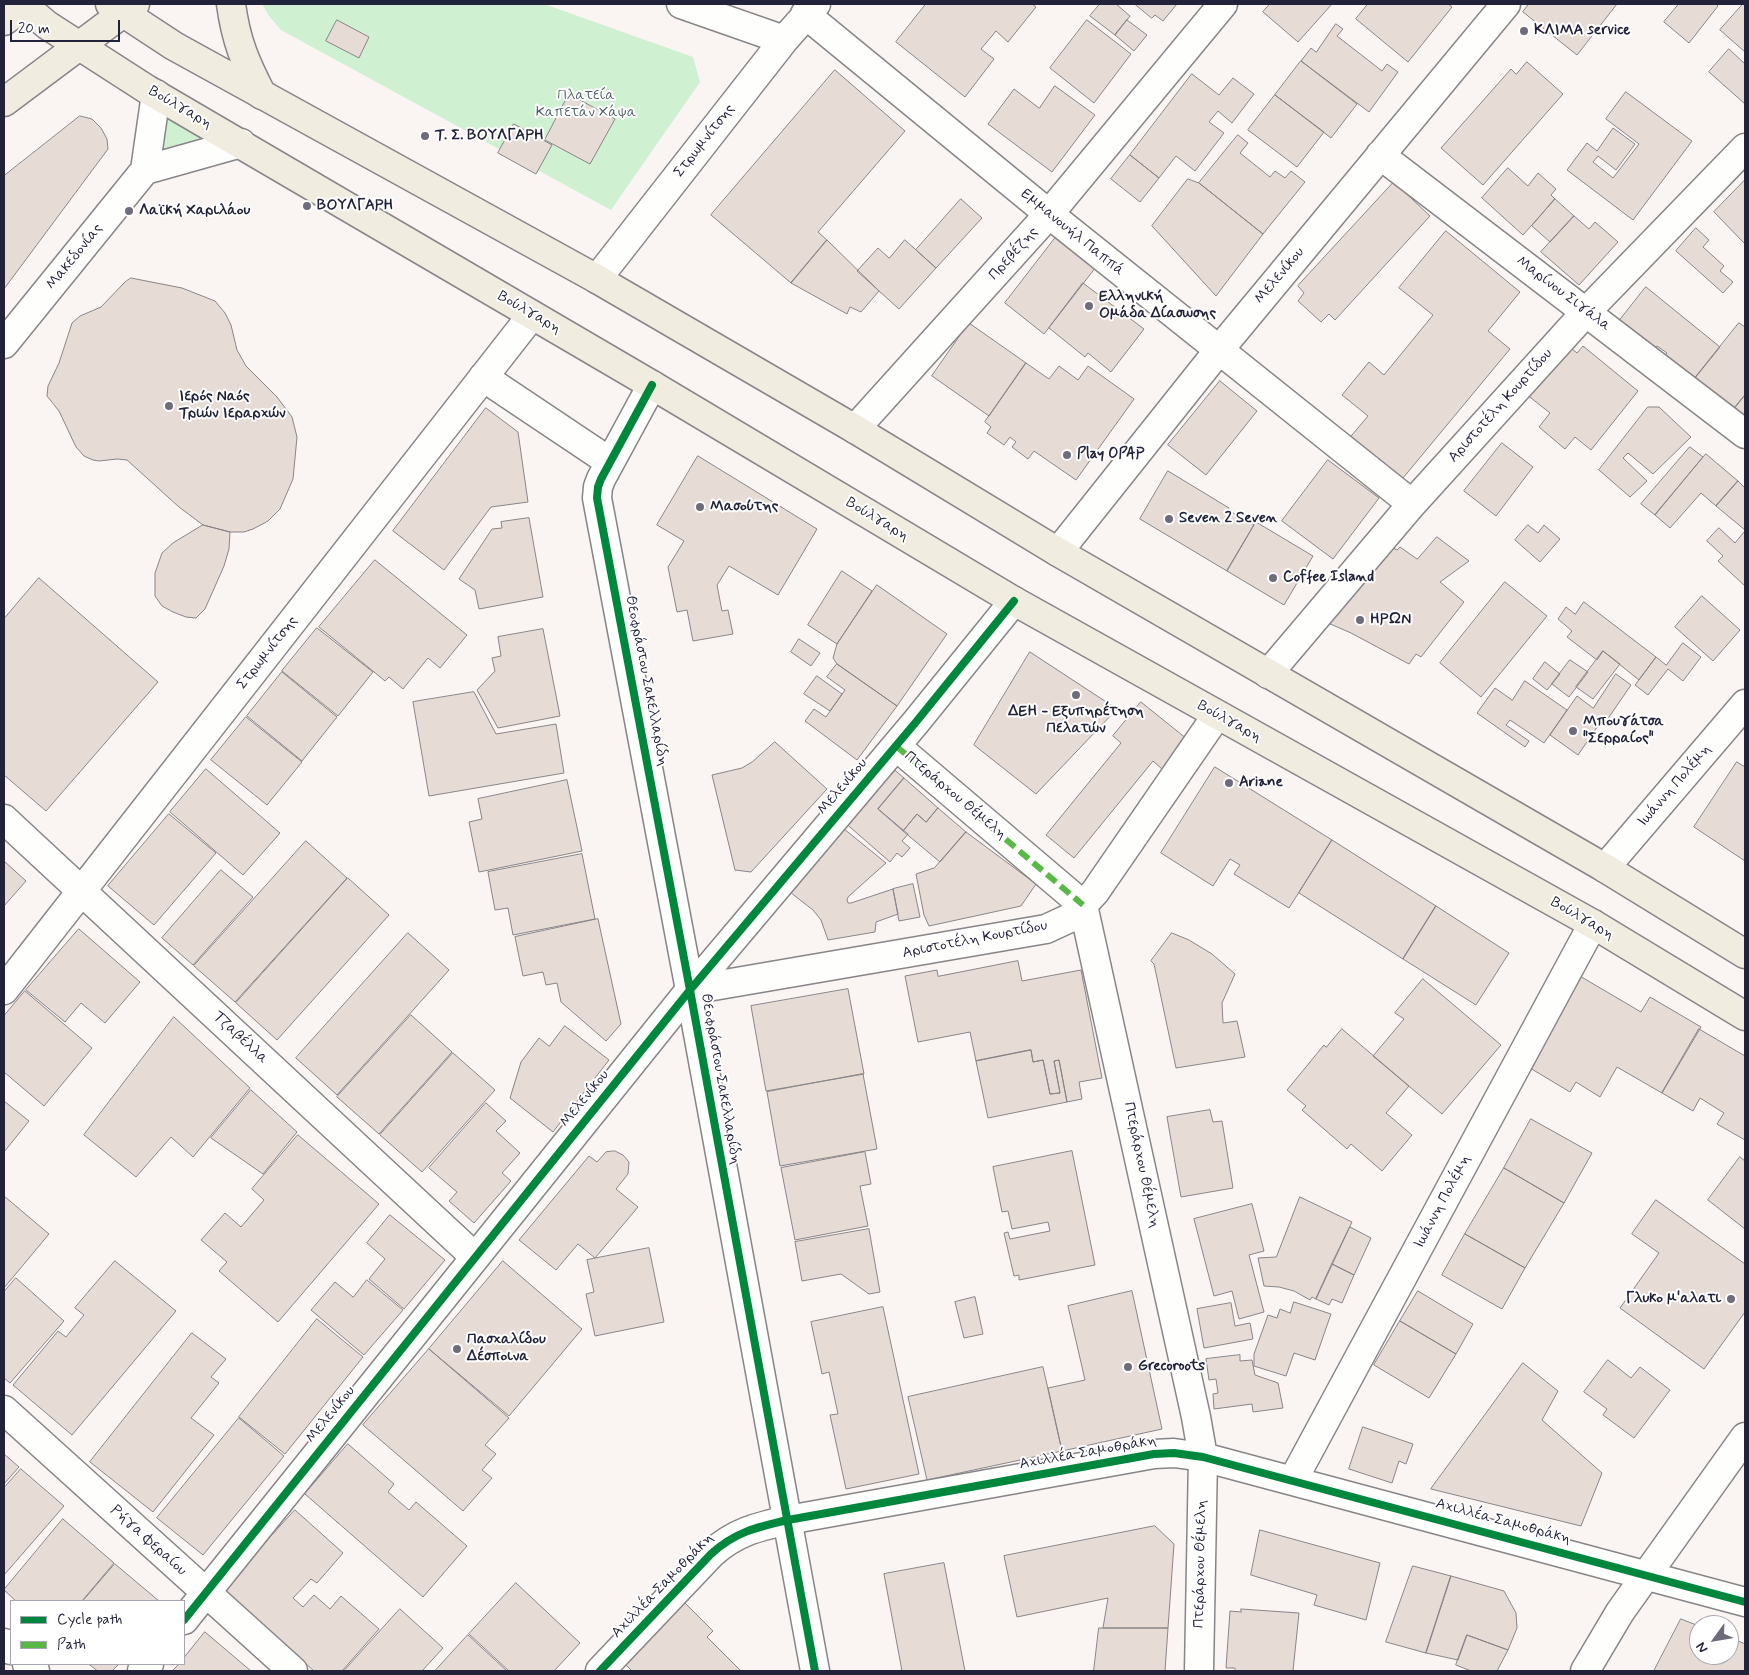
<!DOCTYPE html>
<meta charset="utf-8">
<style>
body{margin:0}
#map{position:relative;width:1749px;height:1675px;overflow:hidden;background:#faf5f2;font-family:Mynerve,sans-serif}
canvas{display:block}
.frame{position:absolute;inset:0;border:5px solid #22223b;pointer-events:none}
.legend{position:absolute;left:10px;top:1600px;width:175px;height:65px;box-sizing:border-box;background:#fff;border:1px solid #a7a7b1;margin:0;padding:6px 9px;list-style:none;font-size:15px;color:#22223b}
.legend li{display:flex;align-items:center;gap:10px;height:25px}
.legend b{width:25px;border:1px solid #a7a7b1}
.north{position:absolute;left:1689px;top:1615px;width:50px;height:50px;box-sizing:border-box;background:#fff;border:1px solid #a7a7b1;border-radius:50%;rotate:238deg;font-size:14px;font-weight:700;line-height:20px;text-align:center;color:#22223b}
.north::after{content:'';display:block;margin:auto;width:18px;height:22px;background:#6e6c7b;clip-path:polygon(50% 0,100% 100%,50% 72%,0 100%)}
.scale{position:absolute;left:10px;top:20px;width:110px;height:22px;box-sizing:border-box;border:2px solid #22223b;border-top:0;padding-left:6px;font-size:15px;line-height:18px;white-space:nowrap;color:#22223b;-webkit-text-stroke:4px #fff;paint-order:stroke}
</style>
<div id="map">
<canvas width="1749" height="1675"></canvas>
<div class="frame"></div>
<ul class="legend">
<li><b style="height:6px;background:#00873e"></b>Cycle path</li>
<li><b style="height:6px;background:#58b947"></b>Path</li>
</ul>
<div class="north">N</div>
<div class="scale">20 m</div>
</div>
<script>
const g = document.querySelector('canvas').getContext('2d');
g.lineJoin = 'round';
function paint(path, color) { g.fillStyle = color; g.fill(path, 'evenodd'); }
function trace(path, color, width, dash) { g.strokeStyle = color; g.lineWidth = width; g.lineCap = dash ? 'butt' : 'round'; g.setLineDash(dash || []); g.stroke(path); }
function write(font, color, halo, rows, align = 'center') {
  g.font = font + ' Mynerve,sans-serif'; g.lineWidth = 4; g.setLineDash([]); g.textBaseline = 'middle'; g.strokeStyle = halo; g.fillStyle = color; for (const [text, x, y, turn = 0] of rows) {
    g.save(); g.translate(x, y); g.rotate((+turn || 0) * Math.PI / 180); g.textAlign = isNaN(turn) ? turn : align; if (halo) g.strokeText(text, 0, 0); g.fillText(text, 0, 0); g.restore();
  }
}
paint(new Path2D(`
 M262 4H544L693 57 700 82 611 210 281 30 269 16Z
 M156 94 241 143 145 170Z`), '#cff0d1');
const building = new Path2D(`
 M926 4H1032L1036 7 1008 42 996 31 981 49 994 59 965 97 896 42Z
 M1100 4H1116L1130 16 1115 35 1090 16Z
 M1135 4H1177L1163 21 1155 15 1152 18Z
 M1270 4H1332L1298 42 1263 12Z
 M1368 4H1448L1452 7 1408 62 1356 19Z
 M1529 4H1617L1577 55 1523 12Z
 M1679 4H1716L1718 6 1689 43 1664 22Z
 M1743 4H1745V52L1720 30Z
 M337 20 369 37 359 58 326 41Z
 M1087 20 1131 54 1094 103 1050 68Z
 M1127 20 1147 35 1134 51 1115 35Z
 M1336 24 1343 29 1337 36 1382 71 1387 64 1398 72 1369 112 1301 61 1311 48 1316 52Z
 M1729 49 1745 64V104L1709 72Z
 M1301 61 1357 104 1331 138 1275 95Z
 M1527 62 1563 94 1483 185 1441 148 1511 69 1516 74Z
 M835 70 905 131 818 232 827 240 791 283 711 215Z
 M1192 74 1219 95 1233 78 1254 94 1232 123 1218 111 1209 122 1224 133 1195 171 1176 156 1159 178 1130 155Z
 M1055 86 1095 115 1052 172 988 124 1014 89 1039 108Z
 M1626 92 1692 141 1633 220 1567 170 1587 143 1597 151 1613 128 1635 144 1616 170 1598 156 1593 162 1613 178 1639 144 1606 119Z
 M569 94 615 119 590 164 545 140Z
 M1275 95 1324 132 1297 167 1248 130Z
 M80 116 92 119 101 128 107 139 108 149 4 289V176Z
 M514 124 552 145 536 174 498 153Z
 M1238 135 1248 143 1240 153 1270 177 1275 171 1285 178 1291 171 1305 182 1263 234 1199 183Z
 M1130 155 1159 178 1140 202 1111 179Z
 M1508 168 1528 186 1538 173 1556 189 1551 195 1555 199 1523 235 1482 198Z
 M1188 179 1199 183 1263 234 1216 296 1152 226Z
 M1745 180V244L1714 212Z
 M1394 182 1430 216 1335 320 1329 314 1321 322 1298 301 1304 293 1298 286Z
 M961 199 982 218 936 268 916 250Z
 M1555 199 1574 216 1550 242 1532 226Z
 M1574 216 1589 229 1595 222 1618 242 1579 285 1541 252Z
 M1696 228 1709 240 1703 247 1724 266 1720 271 1733 282 1723 293 1676 251Z
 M1446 231 1520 292 1488 331 1510 349 1398 484 1347 441 1368 416 1342 395 1369 362 1384 375 1433 315 1399 288Z
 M1056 237 1096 267 1044 334 1005 303Z
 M827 240 879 291 861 312 850 307 847 314 791 283Z
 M905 240 936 268 899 309 857 271 878 248 889 258Z
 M131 278 182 288 215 301 225 313 231 325 237 350 246 366 277 397 292 417 297 437 293 479 280 509 268 521 253 529 244 532H230L203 525 179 507 127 460 117 459 99 461 93 460 84 456 76 447 59 411 47 396 48 386 59 363 72 323 80 316 101 307 125 282Z
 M1083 283 1144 329 1111 372 1088 353 1085 357 1049 328Z
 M1646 287 1720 347 1691 383 1661 360 1667 353 1657 346 1651 353 1616 325Z
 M969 323 1026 363 989 416 932 376Z
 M1739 323 1745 327V395L1730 414 1691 383Z
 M1566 344 1577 353 1583 346 1638 391 1591 450 1575 437 1565 449 1539 427 1550 413 1526 394Z
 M1026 363 1049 379 1059 366 1078 380 1088 366 1134 399 1076 480 1034 451 1028 459 1012 447 1016 442 1010 437 1004 445 987 433 991 427 985 422Z
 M1220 381 1257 411 1206 475 1168 445Z
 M1745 395V423L1731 412Z
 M1648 407H1659L1691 437 1653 474 1628 453 1623 458 1647 481 1630 497 1599 470Z
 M486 408 518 432 528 502 491 507 444 570 393 531Z
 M1502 443 1533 467 1496 516 1464 491Z
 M1690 447 1703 457 1655 515 1641 504Z
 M1706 454 1738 481 1716 506 1701 493 1670 528 1655 515Z
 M698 456 817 529 778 595 729 566 717 585 722 611 728 610 733 634 693 641 687 610 677 612 668 567 684 541 657 525Z
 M1328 460 1379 498 1333 559 1282 521Z
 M1168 471 1229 508 1228 510 1254 525 1227 571 1140 519Z
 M1738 481 1745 488V530L1716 506Z
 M529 518 543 597 479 609 475 590 459 579 492 529 502 528 501 522Z
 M1256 522 1313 556 1284 605 1227 571Z
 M203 525 230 532 229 549 224 566 205 609 196 618 186 617 173 612 162 606 155 596V573L162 553 173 543Z
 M1528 525 1538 533 1544 525 1560 539 1540 562 1515 540Z
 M1719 528 1735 543 1744 532 1745 533V586L1718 561 1723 556 1707 541Z
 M1437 537 1469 561 1440 582 1464 602 1421 657 1416 654 1409 664 1351 633 1328 623 1387 545 1397 550 1400 547 1417 559Z
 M375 560 467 635 440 668 428 658 403 689 389 677 385 681 319 627Z
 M842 571 872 591 837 644 808 625Z
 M39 578 158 682 46 811 4 775V619Z
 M1505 582 1547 616 1481 697 1440 663Z
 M877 585 947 634 897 706 837 664 833 658 837 644Z
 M1702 596 1740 630 1713 661 1675 627Z
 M1584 602 1656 657 1639 680 1603 651 1597 660 1567 637 1572 631 1558 619 1566 607 1575 614Z
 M317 628 373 672 338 716 282 671Z
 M543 629 560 716 498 728 477 690 495 671 492 658 501 656 498 637Z
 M799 639 820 653 811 666 791 652Z
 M1683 643 1701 657 1683 681 1668 669 1648 695 1635 685 1656 657 1666 665Z
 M1603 651 1620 664 1593 699 1576 687Z
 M1030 652 1117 709 1036 794 974 745Z
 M1570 660 1588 672 1569 697 1552 684Z
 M1545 662 1560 674 1547 690 1533 679Z
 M837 664 897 706 857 760 805 721 814 709 826 717 845 690 827 677Z
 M282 672 337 717 302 761 247 716Z
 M1616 674 1631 685 1607 720 1604 717 1578 755 1550 735 1577 696 1593 708Z
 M817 676 842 694 830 711 804 694Z
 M1525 681 1567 710 1544 743 1510 720 1506 725 1529 741 1525 747 1477 713 1495 688 1512 700Z
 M474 692 496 734 556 724 564 773 429 796 413 702Z
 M1141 702 1187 739 1162 769 1153 761 1074 858 1046 835 1121 743 1113 736Z
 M246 717 302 762 267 805 211 760Z
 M775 742 827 789 751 872 735 870 712 775 742 768 752 762Z
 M1737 762 1745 767V861L1694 827Z
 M890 766 904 778 878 809 908 834 902 841 910 848 902 857 897 853 890 862 843 821Z
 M1215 767 1332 840 1289 908 1234 874 1240 865 1230 859 1213 886 1161 853Z
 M206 769 280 833 243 875 170 812Z
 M904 778 938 808 926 822 917 814 903 831 878 809Z
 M567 780 582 851 479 872 469 822 482 819 478 799Z
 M938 808 966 832 940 862 903 831 917 814 926 822Z
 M169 814 216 853 154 925 108 886Z
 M838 824 886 863 849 896 847 899 848 903H851L893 889 898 914 876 922 875 932 828 940 821 920 813 910 786 889Z
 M966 832 1036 884 1021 906 929 926 924 915 916 874 934 868Z
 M1332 840 1436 906 1403 959 1299 893Z
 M306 841 347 878 235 1002 194 966Z
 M582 854 595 919 513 935 508 908 495 910 488 872Z
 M4 861 26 881 4 906Z
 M221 870 253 897 193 965 162 938Z
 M348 878 389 915 277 1040 236 1003Z
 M913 884 920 917 899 921 893 889Z
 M1436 906 1509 953 1476 1005 1403 959Z
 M598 919 621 1024 606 1041 561 1002 557 983 546 985 543 972 523 976 515 937Z
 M79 929 140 982 105 1023 81 1003 65 1022 26 990Z
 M408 933 449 970 337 1095 296 1058Z
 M1172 933 1189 940 1212 954 1235 974 1222 1003 1223 1023 1237 1021 1245 1057 1176 1068 1154 964 1151 961Z
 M1018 961 1022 981 1081 970 1102 1078 1079 1082 1082 1099 1067 1102 1059 1060 1054 1061 1060 1093 1050 1094 1043 1060 1033 1062 1031 1050 976 1061 970 1032 918 1042 905 976 937 970 938 976Z
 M1573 972 1641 1012 1650 997 1701 1027 1662 1093 1617 1067 1600 1097 1576 1082 1570 1092 1520 1062Z
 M1423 979 1501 1045 1442 1114 1373 1056 1404 1019 1395 1013Z
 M848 989 864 1074 766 1091 751 1006Z
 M25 991 92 1048 44 1106 4 1072V1016Z
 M411 1015 452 1052 379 1134 337 1097Z
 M174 1017 250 1088 193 1157 171 1137 136 1177 84 1135Z
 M565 1026 609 1060 553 1132 510 1098 521 1062 539 1038 549 1046Z
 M1342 1029 1409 1086 1386 1113 1412 1135 1382 1171 1351 1144 1347 1149 1302 1110 1306 1106 1287 1090 1324 1045 1326 1047Z
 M1699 1029 1745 1056V1140L1717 1124 1724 1113 1700 1098 1693 1111 1662 1093Z
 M1031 1050 1033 1062 1043 1060 1050 1094 1060 1093 1054 1061 1059 1060 1067 1102 988 1118 976 1061Z
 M453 1053 495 1090 422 1172 380 1135Z
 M863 1074 877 1149 780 1166 767 1092Z
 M251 1090 297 1132 263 1174 211 1138Z
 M4 1101 29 1121 4 1152Z
 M486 1103 506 1121 496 1131 520 1153 502 1173 511 1181 474 1223 449 1201 457 1192 429 1168Z
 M1210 1110 1213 1122 1222 1121 1233 1188 1181 1197 1167 1117Z
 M1531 1119 1592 1153 1564 1203 1504 1168Z
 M298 1135 379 1204 278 1322 219 1271 227 1262 201 1240 225 1213 241 1227 264 1200 252 1189Z
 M615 1151 623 1155 629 1162 628 1174 616 1189 638 1207 595 1258 578 1244 556 1270 519 1240 589 1156 597 1162 606 1152Z
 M1072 1151 1095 1265 1019 1280V1275L1014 1276 1004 1233 1008 1232 1010 1239 1050 1231 1048 1222 1012 1229 1008 1211 1002 1212 993 1167Z
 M865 1152 871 1184 860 1186 868 1226 795 1240 781 1168Z
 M1740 1157 1745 1161V1229L1708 1200Z
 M1504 1168 1564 1203 1525 1268 1465 1234Z
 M4 1196 49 1234 4 1288Z
 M1300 1197 1352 1222 1316 1299 1312 1297 1310 1300 1294 1291 1279 1287 1264 1286 1258 1258 1276 1257Z
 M1656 1200 1745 1264V1312L1704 1369 1620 1308 1659 1253 1632 1234Z
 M1252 1204 1264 1251 1249 1255 1264 1312 1239 1319 1232 1291 1214 1296 1194 1219Z
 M390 1215 445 1260 404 1309 369 1279 385 1259 367 1243Z
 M1350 1227 1371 1238 1354 1275 1332 1264Z
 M869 1229 880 1292 869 1294 841 1274 802 1281 795 1242Z
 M1465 1234 1525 1268 1502 1309 1442 1275Z
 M649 1248 664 1322 595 1336 586 1294 594 1292 587 1260Z
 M115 1261 176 1311 72 1435 13 1385 58 1331 66 1337 84 1315 75 1308Z
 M503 1261 582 1329 509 1416 429 1349Z
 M1332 1264 1354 1275 1342 1303 1332 1299 1329 1305 1316 1299Z
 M16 1278 64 1321 10 1383 4 1378V1292Z
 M367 1280 403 1310 364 1355 311 1310 335 1282 353 1297Z
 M1132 1291 1162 1429 1062 1451 1048 1388 1085 1380 1068 1306Z
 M1418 1291 1473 1324 1456 1354 1400 1321Z
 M975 1297 983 1334 964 1338 955 1302Z
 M1294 1302 1331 1314 1315 1360 1294 1353 1286 1376 1254 1366V1354L1268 1315 1277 1318 1280 1309 1290 1313Z
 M1231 1303 1235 1326 1250 1323 1253 1339 1204 1348 1197 1309Z
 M883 1307 919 1474 846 1489 830 1415 838 1414 829 1372 822 1374 811 1322Z
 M317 1319 363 1357 285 1454 239 1417Z
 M1400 1321 1456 1354 1429 1398 1374 1365Z
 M192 1333 226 1359 211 1377 219 1383 191 1418 214 1435 153 1512 90 1462Z
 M429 1349 509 1418 485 1445 496 1454 482 1470 492 1478 463 1511 363 1425Z
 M1240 1355V1361L1252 1360 1255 1375 1278 1383 1283 1408 1253 1412 1252 1404 1214 1409 1213 1394 1218 1393 1216 1379 1209 1380 1206 1359Z
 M1608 1360 1631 1378 1640 1367 1670 1390 1634 1438 1603 1415 1607 1409 1584 1392Z
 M1523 1363 1558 1391 1542 1420 1602 1473 1581 1526 1431 1489Z
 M1043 1367 1062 1451 927 1480 908 1397Z
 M239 1418 284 1456 203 1555 157 1518Z
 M1363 1427 1413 1444 1406 1464 1399 1461 1392 1483 1349 1469Z
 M348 1444 394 1484 388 1492 409 1510 416 1502 467 1546 423 1597 305 1494Z
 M4 1454 19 1467 4 1484Z
 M21 1469 64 1506 4 1575V1488Z
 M295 1510 343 1553 317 1583 311 1579 293 1598 303 1607 314 1595 330 1609 341 1596 379 1629 342 1671H314L223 1590Z
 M63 1519 114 1563 82 1601H16L4 1590Z
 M1155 1526 1174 1544 1168 1628H1103L1108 1598 1017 1617 1004 1556Z
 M1260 1530 1380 1563 1366 1620 1314 1605 1317 1595 1251 1575Z
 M944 1563 965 1671H902L884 1574Z
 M115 1564 159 1601H83Z
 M1413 1566 1451 1576 1426 1653 1386 1642Z
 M1451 1576 1504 1591 1516 1613 1517 1628 1508 1650 1467 1635 1458 1660 1426 1653Z
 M516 1583 580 1643 554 1671H509L469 1634Z
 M682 1600 713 1631 707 1637 741 1671H632L623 1662Z
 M400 1609 443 1648 422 1671H344Z
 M1241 1609 1299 1613 1293 1671H1235V1668H1226L1230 1611 1241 1612Z
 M1681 1619 1699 1626V1655H1729V1637L1745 1644V1671H1654Z
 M1099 1628H1168L1165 1671H1094Z
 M205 1632 251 1671H172L179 1664H184V1658Z
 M468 1635 507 1671H435Z
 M1467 1635 1508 1650 1497 1671H1471L1456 1665Z
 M89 1664H119L112 1671H98Z`);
paint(building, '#e7dbd5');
trace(building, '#888589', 1);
const minor = new Path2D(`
 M681 4 784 40
 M805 14 1049 214 1412 504
 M1380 155 1745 434
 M145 170 241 143
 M597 279 784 40 816 4
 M4 344 145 170 156 94
 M483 377 610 462
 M652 385 601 479 598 487 597 498 690 990 815 1671
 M855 429 1049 214 1223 4
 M1058 552 1219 350 1506 4
 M1268 674 1412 504 1586 312 1745 148
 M896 746 1083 905 1196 1417 1203 1457 1199 1671
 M4 819 475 1257
 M1605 868 1745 704
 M4 990 532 315
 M690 990 1046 929 1072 917 1095 892 1217 715
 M4 1410 293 1671
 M1293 1480 1593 924
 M184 1620 690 990 916 722 1014 601
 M4 1643 11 1650
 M27 1664 35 1671
 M142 1671 149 1664
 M600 1671 711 1554C735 1532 757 1527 788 1520L1154 1454 1174 1453 1203 1457 1745 1602
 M1585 1671 1620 1612 1745 1437`);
const major = new Path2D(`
 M22 4 47 25 148 90 652 385 1014 601 1593 924 1745 1016
 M110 4 174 46 597 279 855 429 1058 552 1605 868 1745 954
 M4 21 27 4
 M4 102 123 13`);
const highway = new Path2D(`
 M231 4C236 41 245 62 262 95
 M123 13 135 4`);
trace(minor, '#888589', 31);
trace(major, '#888589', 31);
trace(highway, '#888589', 31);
trace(minor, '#fefefd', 28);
trace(major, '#f0ece0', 28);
trace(highway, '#f0ece0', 28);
trace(new Path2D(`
 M896 746 1083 905`), '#58b947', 6, [12, 6]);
trace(new Path2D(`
 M652 385 601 479 598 487 597 498 690 990 815 1671
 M184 1620 690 990 916 722 1014 601
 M600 1671 711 1554C735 1532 757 1527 788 1520L1154 1454 1174 1453 1203 1457 1745 1602`), '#00873e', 8);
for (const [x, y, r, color] of [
 [1524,31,5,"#6e6c7b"],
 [425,136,5,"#6e6c7b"],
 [307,206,5,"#6e6c7b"],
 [129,211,5,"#6e6c7b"],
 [1089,306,5,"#6e6c7b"],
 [169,406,5,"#6e6c7b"],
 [1067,455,5,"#6e6c7b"],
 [700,507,5,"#6e6c7b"],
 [1169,519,5,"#6e6c7b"],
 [1273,578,5,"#6e6c7b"],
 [1360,620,5,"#6e6c7b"],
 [1076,695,5,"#6e6c7b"],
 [1573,731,5,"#6e6c7b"],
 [1229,783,5,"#6e6c7b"],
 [1731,1299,5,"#6e6c7b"],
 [457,1349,5,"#6e6c7b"],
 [1128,1367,5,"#6e6c7b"]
]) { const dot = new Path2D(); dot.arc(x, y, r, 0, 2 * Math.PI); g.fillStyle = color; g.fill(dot); trace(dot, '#fff', 2); }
write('bold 15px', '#22223b', '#fff', [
 ["KΛΙΜΑ service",1534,31],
 ["Τ. Σ. ΒΟΥΛΓΑΡΗ",435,136],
 ["ΒΟΥΛΓΑΡΗ",317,206],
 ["Λαϊκή Χαριλάου",139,211],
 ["Ελληνική",1099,297],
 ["Ομάδα Δίασωσης",1099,314],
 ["Ιερός Ναός",179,397],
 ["Τριών Ιεραρχών",179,414],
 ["Play OPAP",1077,455],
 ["Μασούτης",710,507],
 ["Seven 2 Seven",1179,519],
 ["Coffee Island",1283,578],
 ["ΗΡΩΝ",1370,620],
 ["ΔΕΗ - Εξυπηρέτηση",1076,712,"center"],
 ["Πελατών",1076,729,"center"],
 ["Μπουγάτσα",1583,722],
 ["\"Σερραίος\"",1583,739],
 ["Ariane",1239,783],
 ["Γλυκο μ'αλατι",1721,1299,"right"],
 ["Πασχαλίδου",467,1340],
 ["Δέσποινα",467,1357],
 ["Grecoroots",1138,1367]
], 'left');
write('15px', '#4b5f60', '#fff', [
 ["Πλατεία",586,96],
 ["Καπετάν Χάψα",586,113]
]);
write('15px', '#22223b', '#fff', [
 ["Βούλγαρη",180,108,30],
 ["Στρωμνίτσης",705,141,-52],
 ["Εμμανουήλ Παππά",1072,233,39],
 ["Πρεβέζης",1014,254,-48],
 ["Μακεδονίας",75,257,-51],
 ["Μελενίκου",1280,276,-50],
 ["Μαρίνου Σιγάλα",1563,294,37],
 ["Βούλγαρη",529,313,30],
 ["Αριστοτέλη Κουρτίδου",1501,406,-48],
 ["Βούλγαρη",877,520,31],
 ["Στρωμνίτσης",268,653,-52],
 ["Θεοφράστου Σακελλαρίδη",646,681,79],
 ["Βούλγαρη",1229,722,29],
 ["Ιωάννη Πολέμη",1675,786,-49],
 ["Μελενίκου",843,787,-50],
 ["Πτεράρχου Θέμελη",955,796,40],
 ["Βούλγαρη",1582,919,30],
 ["Αριστοτέλη Κουρτίδου",975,940,-11],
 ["Τζαβέλλα",240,1038,43],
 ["Θεοφράστου Σακελλαρίδη",720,1079,80],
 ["Μελενίκου",585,1099,-51],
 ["Πτεράρχου Θέμελη",1141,1165,78],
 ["Ιωάννη Πολέμη",1443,1202,-62],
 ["Μελενίκου",331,1415,-51],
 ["Αχιλλέα Σαμοθράκη",1088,1453,-10],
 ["Αχιλλέα Σαμοθράκη",1503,1522,15],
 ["Ρήγα Φεραίου",148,1541,42],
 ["Πτεράρχου Θέμελη",1201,1564,-89],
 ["Αχιλλέα Σαμοθράκη",663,1586,-46]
]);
</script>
